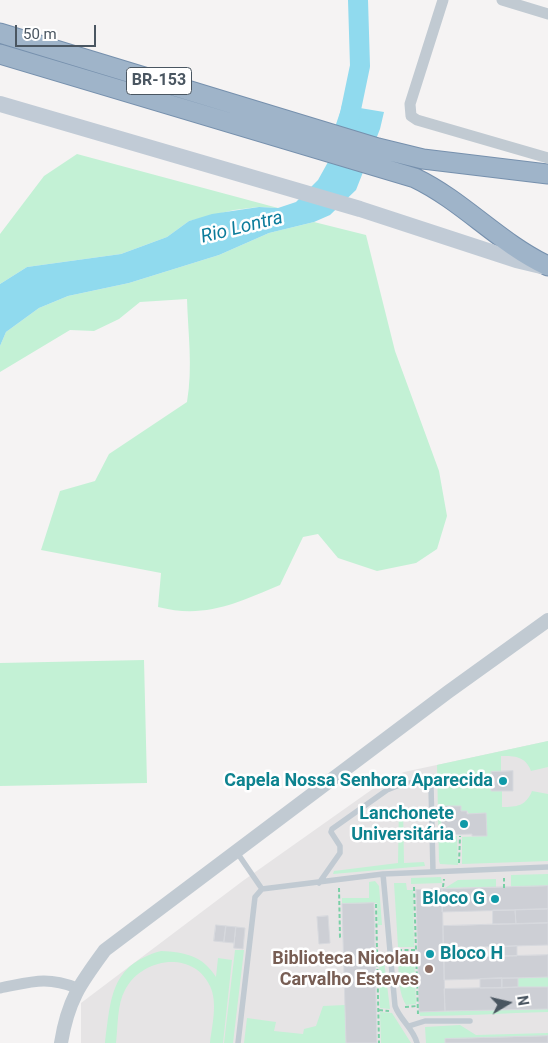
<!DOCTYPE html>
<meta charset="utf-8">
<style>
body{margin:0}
#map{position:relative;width:548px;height:1043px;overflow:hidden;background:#f5f3f3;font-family:Roboto,sans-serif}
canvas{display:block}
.north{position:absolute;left:483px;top:978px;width:50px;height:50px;-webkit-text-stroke:4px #fff;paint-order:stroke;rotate:81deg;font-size:14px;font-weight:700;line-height:20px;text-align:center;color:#4a5661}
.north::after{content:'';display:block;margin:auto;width:18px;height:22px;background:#4a5661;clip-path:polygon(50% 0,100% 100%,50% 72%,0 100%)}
.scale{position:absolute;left:15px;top:25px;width:81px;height:22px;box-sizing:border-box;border:2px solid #4a5661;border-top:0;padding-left:6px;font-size:15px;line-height:18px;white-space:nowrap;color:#4a5661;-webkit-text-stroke:4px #fff;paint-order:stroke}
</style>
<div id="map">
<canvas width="548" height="1043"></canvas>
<div class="north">N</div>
<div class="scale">50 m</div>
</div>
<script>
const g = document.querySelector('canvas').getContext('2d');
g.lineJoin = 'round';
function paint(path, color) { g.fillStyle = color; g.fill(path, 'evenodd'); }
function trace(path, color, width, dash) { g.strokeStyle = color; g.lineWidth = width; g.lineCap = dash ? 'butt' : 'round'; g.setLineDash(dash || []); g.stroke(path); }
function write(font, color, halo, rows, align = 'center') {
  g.font = font + ' Roboto,sans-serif'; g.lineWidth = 5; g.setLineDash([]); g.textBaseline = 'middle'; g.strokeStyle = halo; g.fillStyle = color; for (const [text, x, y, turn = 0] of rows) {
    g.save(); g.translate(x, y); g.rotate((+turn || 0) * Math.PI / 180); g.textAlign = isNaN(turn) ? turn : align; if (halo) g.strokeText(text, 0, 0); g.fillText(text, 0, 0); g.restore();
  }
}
paint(new Path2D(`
 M548 741V1043H81V1003L244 880 384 781 404 772Z`), '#e6e4e5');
paint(new Path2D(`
 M77 154 278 208 259 207 234 210 189 221 167 237 121 254 27 267 0 284V234L44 176Z
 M314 222 366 235 395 351 439 471 447 516 437 549 416 563 377 571 338 558 318 534 303 537 280 585C237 603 205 619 158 607L161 573 41 550 60 491 95 481 109 454 187 402C193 367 188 334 187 299L140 302 119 319 94 331 70 330 0 372V346L6 332 39 308 68 296 129 283 219 255 269 233Z
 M144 660 147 783 0 786V663Z
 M548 741V767L531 771C525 756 515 756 501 756V772H491L493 783 491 784V791H502V807C517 807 526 806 532 791L548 794V861L462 864V837L486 836 467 811H461L460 806H446V814L441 815 442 835 457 836 458 865 440 864 439 861 437 765Z
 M399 804 403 807 404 863 424 862 425 866 333 874 334 871 398 863Z
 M548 874V886L511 887V875Z
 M441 877 442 883 411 884V878Z
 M496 879V887L445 888 458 880Z
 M375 881 379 886 382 925H378L377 903 342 904V898H369V882Z
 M394 883H406L407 890H413L414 947H398Z
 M235 950H244L233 1043H224Z
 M161 951C185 952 203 956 216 977L218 958 232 960 223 1043H210C212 1025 218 1003 210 986 193 949 141 958 125 990 117 1004 118 1027 116 1043H105C111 999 110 965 161 951Z
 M398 952H414L416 1004 406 1005C397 990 399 969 398 952Z
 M379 953H383L390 1009 380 1008Z
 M548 977V987H518V978Z
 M345 1005 346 1043H244L247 1018 276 1022 274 1031 303 1034 304 1029 316 1026 323 1006Z
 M548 1009V1012C505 1013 463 1016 420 1016L419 1012Z
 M380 1012 392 1013 411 1043H381Z
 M460 1025 476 1035 548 1033V1036L445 1039V1043H426L425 1027Z`), '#c3f1d5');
paint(new Path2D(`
 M342 105 384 112 380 129 356 190 330 215 314 222 269 233 219 255 129 283 68 296 39 308 6 332 0 346V284L27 267 121 254 167 237 189 221 212 214 259 207 278 208 296 202 318 180 328 162Z`), '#90daee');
trace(new Path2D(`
 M344 132 350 114 360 66 358 0`), '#90daee', 20);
const building = new Path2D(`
 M513 771V791H491V783H493L491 772Z
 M446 806H461V811H467V814L486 813 487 836H472V834L442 835 441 814H446Z
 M548 886V909L442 912V889Z
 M442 889 445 1011 419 1012 416 890Z
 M374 903 377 1043H346L342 904Z
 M548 909V923L516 924 515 910Z
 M493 910H515L516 924H493Z
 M328 916 330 943 319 944 317 917Z
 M548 923V945L443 948V926Z
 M216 925 226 926 224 942 214 941Z
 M226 926 236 927 234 943 224 942Z
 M236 927 245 928 243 949 234 948Z
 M517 946V956H501V947Z
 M548 955V977L444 980V958Z
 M502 978H518V987L502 988Z
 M502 978V988H480V979Z
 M518 987H548V1009L445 1011 444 989Z
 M548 1036V1043H445V1039Z`);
paint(building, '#cdcfd5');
trace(building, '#d7d9de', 1);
const trunk = new Path2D(`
 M0 33 378 148 423 159 548 174
 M0 54 415 178C463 201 499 243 548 266`);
trace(trunk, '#7690ad', 21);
trace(new Path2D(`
 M459 863 460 836
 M414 887 418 1014
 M443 887 444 879
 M339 888 340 937H343
 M504 888V878
 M376 904 379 1043
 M398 950H417
 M405 1007 417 1006
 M379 1010 389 1011`), '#7ad0a6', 2, [4, 2.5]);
trace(new Path2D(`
 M236 851 262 889
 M383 874 395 1006C400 1020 413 1028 417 1043
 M319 883 340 853V846L331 832 332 829 387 790 402 784 426 781 431 786 433 872
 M409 1026 425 1021H470
 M238 1043 255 897 262 889 383 874 548 867`), '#c1cad2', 5.5);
trace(new Path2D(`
 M443 0 410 104 411 116 417 120 548 158
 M502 0 548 14
 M0 988C32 982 46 976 77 988`), '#c1cad2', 11);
trace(new Path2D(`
 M61 1043C68 1000 80 984 105 950L448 692 548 620`), '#c1cad2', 14);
trace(new Path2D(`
 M0 104 360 209 516 260 541 266`), '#c1cbd6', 16);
trace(trunk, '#9fb4c9', 19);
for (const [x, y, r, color] of [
 [503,781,5,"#0f9aa8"],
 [464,824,5,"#0f9aa8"],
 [495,899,5,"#0f9aa8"],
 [430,954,5,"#0f9aa8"],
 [429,969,5,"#8d6e63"]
]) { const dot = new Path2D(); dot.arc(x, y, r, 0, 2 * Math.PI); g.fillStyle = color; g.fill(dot); trace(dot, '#fff', 2); }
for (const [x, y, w] of [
 [159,81,65]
]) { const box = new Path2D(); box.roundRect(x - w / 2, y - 13.5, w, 27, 4); g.fillStyle = '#fff'; g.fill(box); trace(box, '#4a5661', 1); }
write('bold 16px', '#4a5661', null, [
 ["BR-153",159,81]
]);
write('bold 18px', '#0d838f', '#fff', [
 ["Capela Nossa Senhora Aparecida",493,781],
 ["Lanchonete",454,814],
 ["Universitária",454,835],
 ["Bloco G",485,899],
 ["Bloco H",440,954,"left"]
], 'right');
write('bold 18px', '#785e54', '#fff', [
 ["Biblioteca Nicolau",419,959],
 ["Carvalho Esteves",419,980]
], 'right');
write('italic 19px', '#0c7c9b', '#fff', [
 ["Rio Lontra",242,228,-14]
]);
</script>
